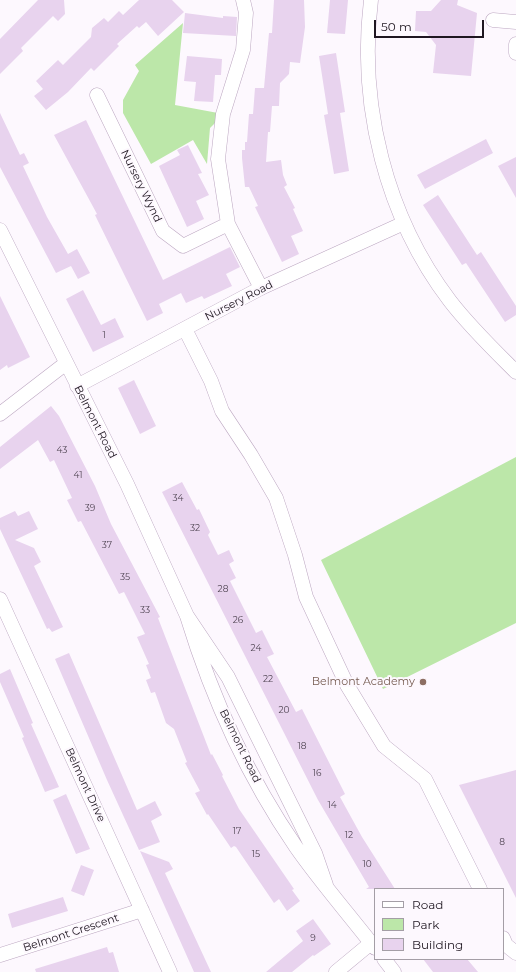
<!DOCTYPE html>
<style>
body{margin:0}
#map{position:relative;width:516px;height:972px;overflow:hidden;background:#fdf8fe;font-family:Montserrat,sans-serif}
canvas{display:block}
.legend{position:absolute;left:374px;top:888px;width:130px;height:72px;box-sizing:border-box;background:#fdf8fe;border:1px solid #a49ea6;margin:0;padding:5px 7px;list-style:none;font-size:12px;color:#1f1721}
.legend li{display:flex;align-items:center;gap:8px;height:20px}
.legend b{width:20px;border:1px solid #a49ea6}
.scale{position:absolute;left:374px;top:20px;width:110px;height:18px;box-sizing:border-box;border:2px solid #1f1721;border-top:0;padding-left:5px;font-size:12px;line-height:14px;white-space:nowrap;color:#1f1721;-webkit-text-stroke:3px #fdf8fe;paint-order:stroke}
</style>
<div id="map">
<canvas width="516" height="972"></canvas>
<ul class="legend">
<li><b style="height:5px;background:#fff"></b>Road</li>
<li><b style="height:11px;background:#bce7a9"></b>Park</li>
<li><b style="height:11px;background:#e8d3ee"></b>Building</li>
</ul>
<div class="scale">50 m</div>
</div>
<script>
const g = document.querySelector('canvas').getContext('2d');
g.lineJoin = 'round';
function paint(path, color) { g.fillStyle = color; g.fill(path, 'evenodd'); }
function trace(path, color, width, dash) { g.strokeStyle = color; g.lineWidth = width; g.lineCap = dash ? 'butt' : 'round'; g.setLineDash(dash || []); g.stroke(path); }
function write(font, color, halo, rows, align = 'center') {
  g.font = font + ' Montserrat,sans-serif'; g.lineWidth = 4; g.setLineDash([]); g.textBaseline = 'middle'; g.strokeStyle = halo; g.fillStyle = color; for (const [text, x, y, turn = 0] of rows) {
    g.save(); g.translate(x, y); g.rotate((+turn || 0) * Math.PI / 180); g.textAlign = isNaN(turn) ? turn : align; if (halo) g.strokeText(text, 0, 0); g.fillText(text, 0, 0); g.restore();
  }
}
paint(new Path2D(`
 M183 23 175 105 218 113 215 123 210 128 207 164 193 140 151 164 123 113V100L139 71 135 65Z
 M516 457V623L383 689 321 560Z`), '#bce7a9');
paint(new Path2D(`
 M38 0H64L65 14 58 21 53 16 21 48 23 51 0 74V39Z
 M139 0H172L184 12 158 36 146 22 139 28 137 26 117 44 119 46 94 71 91 68 68 92 46 110 34 96 43 89 36 81 58 60 63 65 91 37 92 28 104 18 108 22 119 11 123 15Z
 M274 0H304L305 27 300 63 290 62 289 74 280 83 279 106H272L270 132H268L266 162 281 160 283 175 287 185 284 187 295 208 293 209 303 231 291 236 299 254 282 262 255 207 258 206 249 187H245L242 158V150H245V142H247L249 114H253L255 88H264L269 33H272Z
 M330 0H348L345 34 327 33Z
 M441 0H458L457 5 477 13 471 76 433 73 436 45 426 32 415 31 416 11H431Z
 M185 13 223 18V16L237 17 236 36 183 33Z
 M336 53 345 112 340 113 349 171 334 174 324 115 328 114 319 56Z
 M187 56 222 59 221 75H215L213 102 194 101 196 82 184 81Z
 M0 113 20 155 24 153 29 163 23 166 47 217 68 254 77 249 90 273 78 279 71 266 56 273 0 167Z
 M86 120 163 280 230 247 240 267 226 274 232 286 204 299 202 296 186 303 181 293 159 304 163 313 147 321 95 215 97 214 54 135Z
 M486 139 493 153 425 189 417 175Z
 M188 145 202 173 198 174 209 195 196 201 204 219 187 227 159 166 180 155 177 150Z
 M516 157V198L498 166Z
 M438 195 477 255 481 252 516 306V315L505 322 466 263 462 265 423 205Z
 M83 290 101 325 115 318 124 337 93 352 66 299Z
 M0 296 30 357 8 368 7 365 0 370Z
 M134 380 156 426 140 434 118 388Z
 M51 406 59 416 95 486 111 524 160 617 158 618 211 755 212 754 223 775 222 776 239 809 294 889 292 890 300 901 287 911 279 899 274 903 236 847 234 846 231 848 208 814 207 815 195 793 200 791 185 763 187 762 174 729 166 723 155 692 151 693 146 680 151 678 146 665 149 664 137 637 145 634 124 592 119 594 81 521 78 522 67 500 72 498 54 460 50 462 38 440 0 469V447Z
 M182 482 197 510 199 509 210 532 208 535 218 555 229 550 234 561 229 564 236 578 230 581 256 633 262 630 274 654 267 657 296 712 302 709 345 794 340 797 362 837 395 889H366L369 887 318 800 162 492Z
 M15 511 18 516 29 511 38 529 15 540 34 548 41 562 34 566 63 627 52 632 49 628 47 629 0 529V518Z
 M69 653 137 810 155 801 162 815 151 821 160 842 139 850 107 780 55 659Z
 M10 669 33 723 31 724 59 787 45 792 22 738 24 737 0 682V674Z
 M516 770V898L459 785Z
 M66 794 90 849 76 854 53 800Z
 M140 851 169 862 173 869 165 873 211 972H194Z
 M81 865 94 870 84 896 71 891Z
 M63 897 68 911 12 928 8 914Z
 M313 919 331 944 314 956 313 955 292 972H266L303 941 296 931Z
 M107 947 109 953 113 952 119 972H36L35 969Z
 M423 959H467L478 972H433Z`), '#e8d3ee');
const minor = new Path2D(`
 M243 0 246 13 243 50 223 114 218 159 228 224 261 288
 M371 0C358 105 386 217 450 301 470 327 493 349 516 372
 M493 20 516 22
 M516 44V53
 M97 95 163 231 183 246 228 224
 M0 230 127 484 187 616
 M185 329 211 381 222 411 251 455 276 498 295 555 306 597 347 685 384 746 425 779 480 889
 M77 386 261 288 404 223
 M0 414 65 364
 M0 599 170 972
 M326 885 315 853 228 677 187 616C212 698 248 777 296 847 319 880 346 911 371 943L375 948
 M503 938 506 945 516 953
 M0 955 142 910
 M384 959 394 972
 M336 972 371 943`);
trace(minor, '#bca7c1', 15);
trace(minor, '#fff', 14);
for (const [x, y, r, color] of [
 [423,682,4,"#8d6e63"]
]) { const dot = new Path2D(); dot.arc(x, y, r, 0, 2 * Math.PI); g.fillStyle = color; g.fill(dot); trace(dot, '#fdf8fe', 1.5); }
write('9px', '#514654', null, [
 ["1",104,335],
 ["43",62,450],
 ["41",78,475],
 ["34",178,498],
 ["39",90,508],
 ["32",195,528],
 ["37",107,545],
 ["35",125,577],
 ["28",223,589],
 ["33",145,610],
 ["26",238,620],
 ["24",256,648],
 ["22",268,679],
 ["20",284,710],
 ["18",302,746],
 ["16",317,773],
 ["14",332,805],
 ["17",237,831],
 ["12",349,835],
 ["8",502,842],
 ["15",256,854],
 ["10",367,864],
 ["9",313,938]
]);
write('11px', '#1f1721', '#fdf8fe', [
 ["Nursery Wynd",141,186,64],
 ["Nursery Road",239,301,-27],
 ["Belmont Road",95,422,63],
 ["Belmont Road",240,746,64],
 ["Belmont Drive",85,785,65],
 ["Belmont Crescent",71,933,-18]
]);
write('11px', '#785e54', '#fdf8fe', [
 ["Belmont Academy",415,682]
], 'right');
</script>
